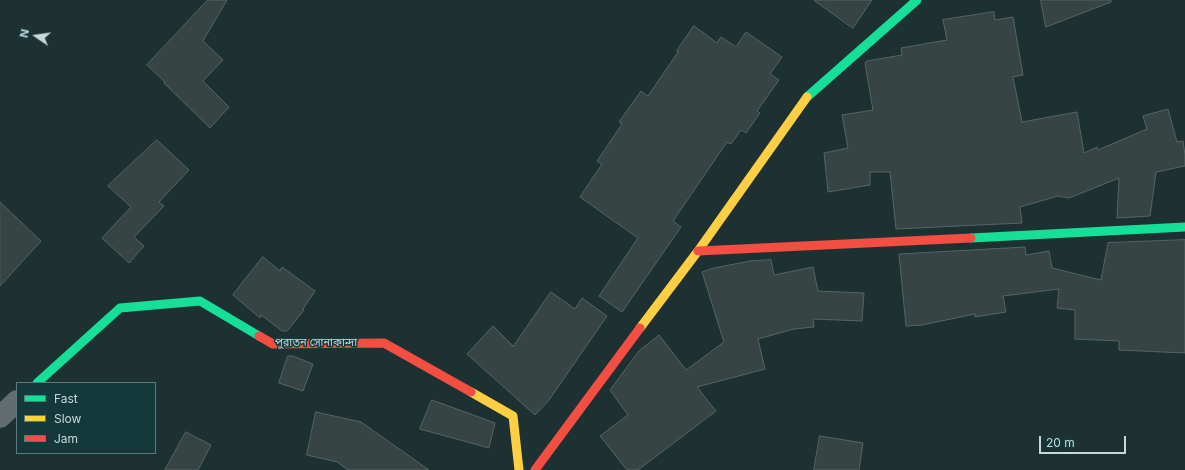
<!DOCTYPE html>
<meta charset="utf-8">
<style>
body{margin:0}
#map{position:relative;width:1185px;height:470px;overflow:hidden;background:#1d3133;font-family:Inter,sans-serif}
canvas{display:block}
.legend{position:absolute;left:16px;top:382px;width:140px;height:72px;box-sizing:border-box;background:#15393b;border:1px solid #5c797b;margin:0;padding:5px 7px;list-style:none;font-size:12px;color:#c6d9da}
.legend li{display:flex;align-items:center;gap:8px;height:20px}
.legend b{width:20px;border:1px solid #5c797b}
.north{position:absolute;left:16px;top:16px;width:40px;height:40px;-webkit-text-stroke:3px #15393b;paint-order:stroke;rotate:283deg;font-size:11px;font-weight:700;line-height:16px;text-align:center;color:#c6d9da}
.north::after{content:'';display:block;margin:auto;width:14px;height:18px;background:#c6d9da;clip-path:polygon(50% 0,100% 100%,50% 72%,0 100%)}
.scale{position:absolute;left:1039px;top:436px;width:87px;height:18px;box-sizing:border-box;border:2px solid #c6d9da;border-top:0;padding-left:5px;font-size:12px;line-height:14px;white-space:nowrap;color:#c6d9da;-webkit-text-stroke:3px #15393b;paint-order:stroke}
</style>
<div id="map">
<canvas width="1185" height="470"></canvas>
<ul class="legend">
<li><b style="height:5px;background:#16e098"></b>Fast</li>
<li><b style="height:5px;background:#ffcf43"></b>Slow</li>
<li><b style="height:5px;background:#f24e42"></b>Jam</li>
</ul>
<div class="north">N</div>
<div class="scale">20 m</div>
</div>
<script>
const g = document.querySelector('canvas').getContext('2d');
g.lineJoin = 'round';
function paint(path, color) { g.fillStyle = color; g.fill(path, 'evenodd'); }
function trace(path, color, width, dash) { g.strokeStyle = color; g.lineWidth = width; g.lineCap = dash ? 'butt' : 'round'; g.setLineDash(dash || []); g.stroke(path); }
function write(font, color, halo, rows, align = 'center') {
  g.font = font + ' Inter,"Noto Sans Bengali",sans-serif'; g.lineWidth = 3; g.setLineDash([]); g.textBaseline = 'middle'; g.strokeStyle = halo; g.fillStyle = color; for (const [text, x, y, turn = 0] of rows) {
    g.save(); g.translate(x, y); g.rotate((+turn || 0) * Math.PI / 180); g.textAlign = isNaN(turn) ? turn : align; if (halo) g.strokeText(text, 0, 0); g.fillText(text, 0, 0); g.restore();
  }
}
const building = new Path2D(`
 M208 0H227L203 41 223 60 203 81 229 107 210 128 164 83 165 82 147 65Z
 M814 0H872L853 28Z
 M1041 0H1111V2L1046 27Z
 M994 12 995 20 1013 17 1023 75 1013 77 1022 122 1077 112 1084 153 1097 147 1098 150 1147 129 1143 116 1168 109 1177 142 1183 141 1185 155V166L1156 172 1150 216 1117 218 1119 178 1069 198 1058 196 1020 207 1022 223 896 229 890 172H870V185L828 192 824 153 848 148 842 115 873 110 865 63 867 61 902 55 901 48 947 40 943 20Z
 M694 26 717 43 721 37 736 47 746 32 782 57 770 74 779 80 757 111 760 113 746 133 741 130 731 144 727 142 673 221 681 227 622 312 599 296 638 238 580 197 602 164 597 161 622 124 619 122 641 91 648 96 678 52 677 51Z
 M157 140 189 170 159 202 164 206 134 237 144 246 129 263 102 238 131 207 108 186Z
 M0 202 41 241 0 286Z
 M1185 240V353L1119 350V341L1075 339V310L1057 308 1059 289 1003 296 1006 312 975 317V314L922 325 906 326 899 254 1025 247 1026 255 1049 251 1052 268 1101 280 1108 243Z
 M263 257 280 271 282 267 315 291 303 309 304 310 287 331H282L261 315 260 318 233 295Z
 M771 260 774 275 813 267 818 291 864 293 862 321 813 319 814 327 794 329 758 339 765 369 697 387 716 411 638 470H627L600 436 628 415 610 390 639 351 659 335 686 370 724 342 702 272 714 268 750 261Z
 M551 292 575 309 582 298 607 316 549 400 535 415 467 354 493 326 513 346Z
 M288 356H293L313 364 303 391 279 383Z
 M432 400 495 423 489 448 420 429Z
 M316 412 361 422 429 470H348L337 462 307 455Z
 M186 432 211 445 198 470H165Z
 M820 436 863 443 859 470H814Z`);
paint(building, '#364544');
trace(building, '#556563', 1);
trace(new Path2D(`
 M0 417 17 401`), '#636c71', 22);
trace(new Path2D(`
 M807 97 917 0
 M971 238 1185 227
 M37 383 120 308 200 301 259 336`), '#16e098', 9);
trace(new Path2D(`
 M640 328 698 251 807 97
 M471 392 513 416 519 470`), '#ffcf43', 9);
trace(new Path2D(`
 M698 251 971 238
 M259 336 273 344 384 343 471 392
 M535 470 640 328`), '#f24e42', 9);
write('11px', '#c6d9da', '#15393b', [
 ["পুরাতন সোনাকান্দা",316,343]
]);
</script>
